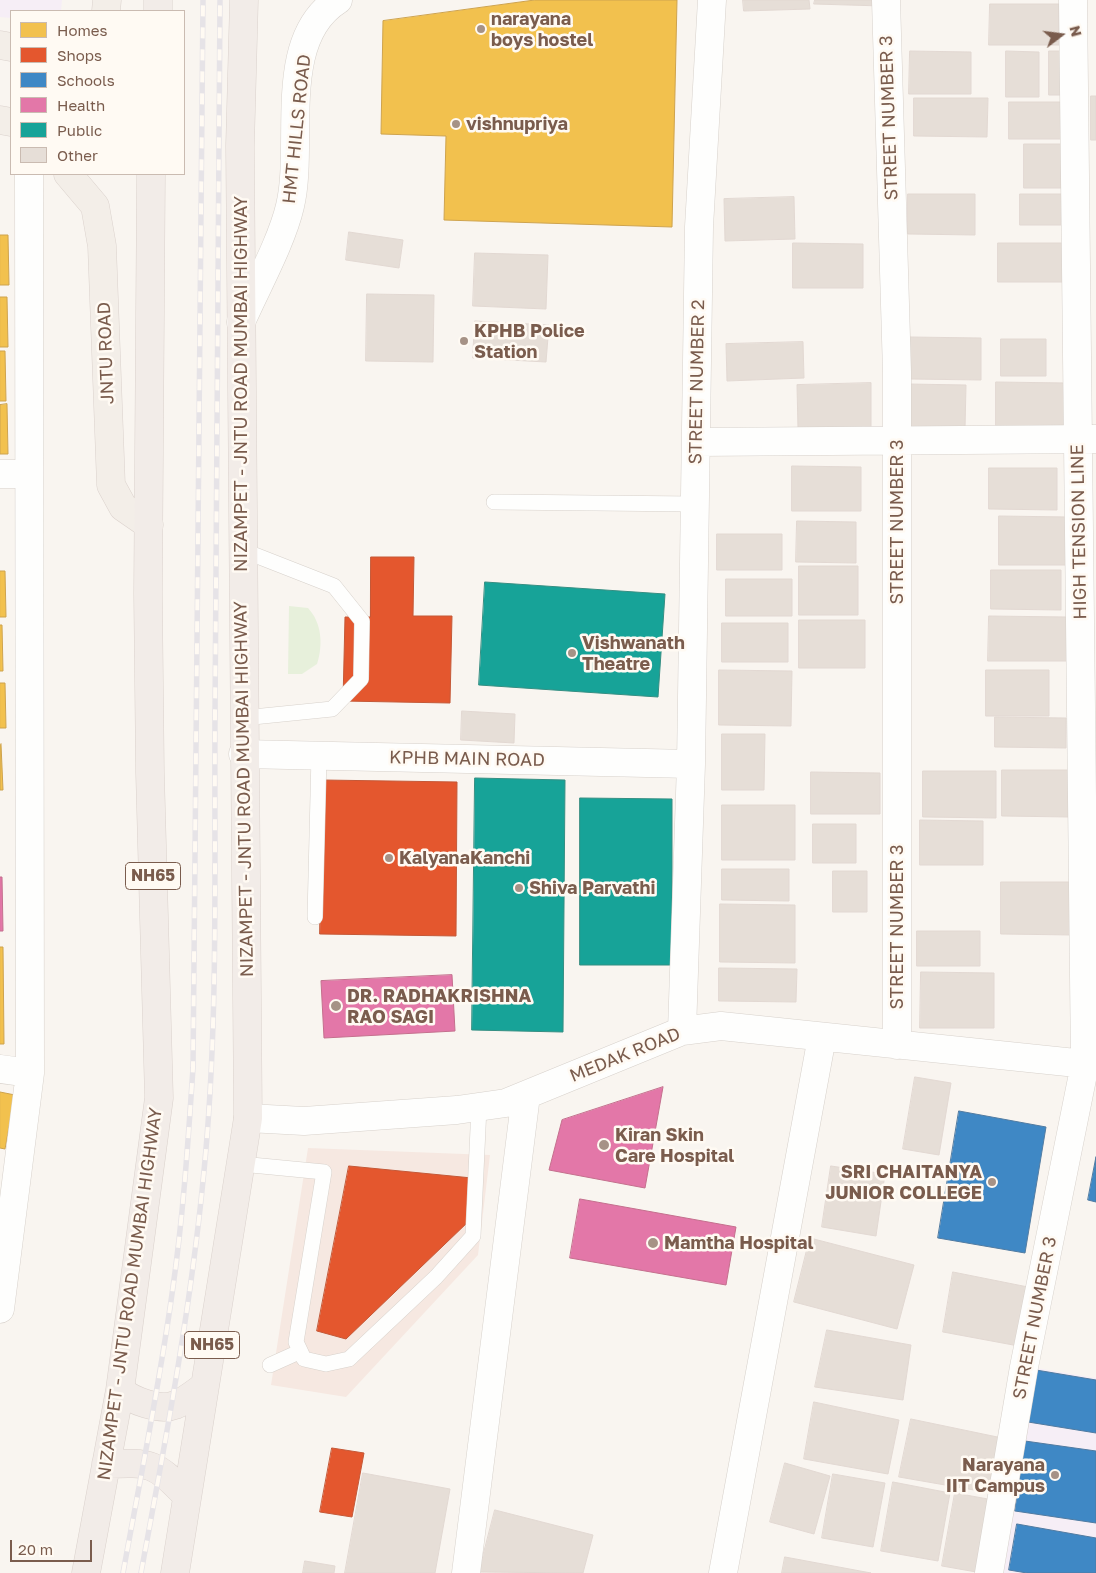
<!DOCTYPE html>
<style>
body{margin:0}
#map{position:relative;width:1096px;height:1573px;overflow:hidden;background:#f9f5f0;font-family:"Golos Text",sans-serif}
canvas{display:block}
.legend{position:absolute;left:10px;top:10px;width:175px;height:165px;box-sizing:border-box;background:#fffaf3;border:1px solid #cabbb1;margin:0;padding:6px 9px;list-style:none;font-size:15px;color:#7a5c4d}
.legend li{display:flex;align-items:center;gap:10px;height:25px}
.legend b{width:25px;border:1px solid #cabbb1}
.north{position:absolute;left:1036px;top:10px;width:50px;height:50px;-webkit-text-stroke:4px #fffaf3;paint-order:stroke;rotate:75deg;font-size:14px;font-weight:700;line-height:20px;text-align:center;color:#7a5c4d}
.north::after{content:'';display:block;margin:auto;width:18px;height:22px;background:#7a5c4d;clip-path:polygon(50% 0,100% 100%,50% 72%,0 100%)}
.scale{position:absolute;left:10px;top:1540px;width:82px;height:22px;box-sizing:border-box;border:2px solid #7a5c4d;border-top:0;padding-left:6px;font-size:15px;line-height:18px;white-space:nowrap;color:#7a5c4d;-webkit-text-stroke:4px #fffaf3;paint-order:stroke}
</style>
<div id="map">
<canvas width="1096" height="1573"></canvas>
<ul class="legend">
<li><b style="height:14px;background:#f2c14e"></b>Homes</li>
<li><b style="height:14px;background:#e4572e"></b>Shops</li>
<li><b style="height:14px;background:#3f88c5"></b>Schools</li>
<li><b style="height:14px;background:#e377a8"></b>Health</li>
<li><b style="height:14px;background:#17a398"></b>Public</li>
<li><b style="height:14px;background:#e6ded7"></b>Other</li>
</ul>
<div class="north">N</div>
<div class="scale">20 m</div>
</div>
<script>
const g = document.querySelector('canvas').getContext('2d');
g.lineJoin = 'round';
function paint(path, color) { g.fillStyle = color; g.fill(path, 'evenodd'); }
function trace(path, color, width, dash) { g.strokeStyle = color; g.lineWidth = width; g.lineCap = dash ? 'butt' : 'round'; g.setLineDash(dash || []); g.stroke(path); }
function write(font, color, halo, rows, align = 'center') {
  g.font = font + ' "Golos Text",sans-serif'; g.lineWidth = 5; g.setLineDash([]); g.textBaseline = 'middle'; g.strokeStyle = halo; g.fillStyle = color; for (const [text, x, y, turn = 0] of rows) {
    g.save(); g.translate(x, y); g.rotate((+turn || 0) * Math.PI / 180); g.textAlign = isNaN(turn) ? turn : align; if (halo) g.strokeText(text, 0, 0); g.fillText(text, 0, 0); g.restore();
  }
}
paint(new Path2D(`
 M308 1148 490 1155 478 1255 346 1397 271 1385Z`), '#f6e8e1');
paint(new Path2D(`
 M0 0H62L61 11H11V18L0 17Z
 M1030 1367 1096 1378V1573H998Z`), '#f6eef6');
paint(new Path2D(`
 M289 606 308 608C322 623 323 645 317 664L302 674H288Z`), '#e7f0db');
const homes = new Path2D(`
 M535 0H677L672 227 444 220 446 136 381 134 383 21Z
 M0 235H8L9 285H0Z
 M0 297H7L8 347H0Z
 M0 351H5L6 401H0Z
 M7 404 8 454H0V405Z
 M0 571H5L6 617H0Z
 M0 625H2L3 671H0Z
 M0 683H5L6 728H0Z
 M1 744 3 790H0V745Z
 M0 947H3L4 1044H0Z
 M0 1092 15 1095 5 1149 0 1148Z`);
paint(homes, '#f2c14e');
trace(homes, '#cea34e', 1);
const shops = new Path2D(`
 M371 557H414L413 616H452L450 703 343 701 345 617H370Z
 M322 780 457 782 456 936 320 934Z
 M349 1166 472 1178 469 1221 346 1339 317 1331Z
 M332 1448 364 1453 352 1517 320 1512Z`);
paint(shops, '#e4572e');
trace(shops, '#c45837', 1);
const schools = new Path2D(`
 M959 1111 1046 1127 1025 1253 938 1238Z
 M1096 1157V1202L1088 1200Z
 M1036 1370 1096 1380V1433L1028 1422Z
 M1025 1441 1096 1451V1523L1015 1511Z
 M1017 1524 1096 1538V1573H1027L1009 1570Z`);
paint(schools, '#3f88c5');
trace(schools, '#517ba1', 1);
const health = new Path2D(`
 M0 877H2L3 931H0Z
 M452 975 455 1031 324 1038 321 981Z
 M663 1087 645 1188 549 1170 562 1120Z
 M580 1199 736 1227 726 1285 570 1258Z`);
paint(health, '#e377a8');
trace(health, '#c46f8d', 1);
const public = new Path2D(`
 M485 582 665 594 658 697 479 685Z
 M475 778 565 780 563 1032 472 1030Z
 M580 798 672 799V965H580Z`);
paint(public, '#17a398');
trace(public, '#358e82', 1);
const building = new Path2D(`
 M743 0H809L810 9 744 11Z
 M815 0H882V6L814 4Z
 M990 4H1059V45H989Z
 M910 51 971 52V94H909Z
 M1006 51 1039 52V97H1006Z
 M1049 51H1065V95H1049Z
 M1091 96H1096V140H1091Z
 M914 98H988L987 137 914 136Z
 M1009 102H1062V139H1009Z
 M1024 144H1062L1061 188H1024Z
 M908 194H975V235L908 234Z
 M1020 194H1062L1061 225H1020Z
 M794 197 795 239 725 241 724 199Z
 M349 232 403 240 399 268 346 260Z
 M793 243 863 244V288H793Z
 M998 243H1062L1063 282H998Z
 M475 253 548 255 546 309 473 306Z
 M367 294 434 295 433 362 366 361Z
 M475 321 549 325 546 362 473 358Z
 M910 337 981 338V380L910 379Z
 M1001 339H1046V376H1001Z
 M803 342 804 378 727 381 726 344Z
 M996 382 1067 383V430H996Z
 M871 383V427L798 429 797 385Z
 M908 384 966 385 965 429H908Z
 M792 466 861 467V511H792Z
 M989 468H1057V510L989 509Z
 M999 516 1069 517 1068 565H999Z
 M797 521 856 522V563L796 562Z
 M717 534H782V570H717Z
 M799 566H858V615H799Z
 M991 570H1061V610L991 609Z
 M726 579H792V616H726Z
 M989 616 1067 617V661H988Z
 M799 620H865V668H799Z
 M722 623H788V662H722Z
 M719 670 792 671 791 726 719 725Z
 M986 670H1049V716H986Z
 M462 711 515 714 514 743 461 740Z
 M995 717 1066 718V748L995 747Z
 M722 734H765L764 790H722Z
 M1002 770H1070L1069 817 1002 816Z
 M923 771H996V818L923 817Z
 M811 772 880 773V814H811Z
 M722 805H795V860H722Z
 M920 820 983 821V865H920Z
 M813 824H856V863H813Z
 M722 869H789V901L722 900Z
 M833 871H867V912H833Z
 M1001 882H1073V935L1001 934Z
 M720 904 795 905V963L720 962Z
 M917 931H980V966H917Z
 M719 968 797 969 796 1002 719 1001Z
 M921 972 994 973V1028H920Z
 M915 1077 951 1083 939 1155 903 1149Z
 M831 1166 885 1174 876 1236 822 1227Z
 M810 1238 914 1265 897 1329 794 1302Z
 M953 1272 1038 1289 1024 1347 943 1332Z
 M827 1330 911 1345 903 1400 815 1387Z
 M814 1402 899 1420 888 1474 804 1459Z
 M911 1419 1007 1439 997 1494 899 1477Z
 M785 1463 830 1476 814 1534 770 1522Z
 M363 1473 450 1489 435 1573H345Z
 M833 1474 885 1483 873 1547 822 1538Z
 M893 1482 950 1493 938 1561 881 1551Z
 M955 1493 999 1501 982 1573 942 1566Z
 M495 1510 593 1535 583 1573 479 1572Z
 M785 1557 871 1573H782Z
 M305 1561 335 1566 334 1573H303Z`);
paint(building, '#e6ded7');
trace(building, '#e2d8d2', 1);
const service = new Path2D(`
 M494 502 695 504
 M242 550 334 586 362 621 361 679 332 709 243 718
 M315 917 319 755
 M241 1164 324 1172 296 1342 304 1359 326 1364 349 1359 436 1277 473 1236 479 1107
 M270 1365 299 1352`);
const minor = new Path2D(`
 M886 0 897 372V1045
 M696 442 1096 439
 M0 474H28
 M243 754 691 764
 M682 1031 691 764 699 227 712 0
 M0 1069 30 1073
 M248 1118 304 1121 457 1110 506 1103 682 1031 721 1026 1096 1065
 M0 1309 30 1073 29 174
 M466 1573 526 1095
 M723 1573 822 1037
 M989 1573 1024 1367 1085 1064 1073 0`);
const tertiary = new Path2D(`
 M241 322C256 288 282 241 290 206 305 144 275 40 338 0`);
const primary = new Path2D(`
 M106 11 107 0
 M0 45 11 47
 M0 120 11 122
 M68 174 95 206 102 246 111 485 123 507 149 525`);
const trunk = new Path2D(`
 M158 11V0
 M120 1390C132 1401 160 1411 175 1405 186 1401 196 1392 205 1386
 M106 1464C152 1462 155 1463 187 1496
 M86 1573 120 1390 159 1098 150 773 148 593 151 174
 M175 1573 248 1118 240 146 244 0`);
trace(service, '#d7d1cb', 16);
trace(minor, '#d7d1cb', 29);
trace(tertiary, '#d7d1cb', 29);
trace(primary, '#dad1cc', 29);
trace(trunk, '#dad1cc', 29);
trace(service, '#fefefd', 15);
trace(minor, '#fefefd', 28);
trace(tertiary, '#fefefd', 28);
trace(primary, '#f3eee8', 28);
trace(trunk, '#f2ece8', 28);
const rail = new Path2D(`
 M123 1573C140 1480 159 1387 172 1294 183 1219 188 1143 193 1068L203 0
 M141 1573C165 1443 190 1313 203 1181 219 1026 214 869 215 714 217 476 218 238 220 0`);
trace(rail, '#e6e3e7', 5.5);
trace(rail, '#fffaf3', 4, [11]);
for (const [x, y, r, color] of [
 [481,29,5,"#a69286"],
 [456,124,5,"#a69286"],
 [464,341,5,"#a69286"],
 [572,653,5,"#a69286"],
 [389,858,5,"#a69286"],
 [519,888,5,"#a69286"],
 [336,1006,6,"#a69286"],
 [604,1145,6,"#a69286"],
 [992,1182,5,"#a69286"],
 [653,1243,6,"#a69286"],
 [1055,1475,5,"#a69286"]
]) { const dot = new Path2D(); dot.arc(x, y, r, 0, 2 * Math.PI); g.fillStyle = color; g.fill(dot); trace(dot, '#fffaf3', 2); }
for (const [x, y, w] of [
 [153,876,55],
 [212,1345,55]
]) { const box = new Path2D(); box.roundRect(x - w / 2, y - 13.5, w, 27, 4); g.fillStyle = '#fffaf3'; g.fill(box); trace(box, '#7a5c4d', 1); }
write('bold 16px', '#7a5c4d', null, [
 ["NH65",153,876],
 ["NH65",212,1345]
]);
write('bold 18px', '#7a5c4d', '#fffaf3', [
 ["narayana",491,19],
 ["boys hostel",491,40],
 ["vishnupriya",466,124],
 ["KPHB Police",474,331],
 ["Station",474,352],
 ["Vishwanath",582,643],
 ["Theatre",582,664],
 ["KalyanaKanchi",399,858],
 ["Shiva Parvathi",529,888],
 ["DR. RADHAKRISHNA",347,996],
 ["RAO SAGI",347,1017],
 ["Kiran Skin",615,1135],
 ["Care Hospital",615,1156],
 ["SRI CHAITANYA",982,1172,"right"],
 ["JUNIOR COLLEGE",982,1193,"right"],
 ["Mamtha Hospital",664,1243],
 ["Narayana",1045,1465,"right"],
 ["IIT Campus",1045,1486,"right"]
], 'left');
write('18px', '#7a5c4d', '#fffaf3', [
 ["STREET NUMBER 3",889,118,-92],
 ["HMT HILLS ROAD",297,129,-84],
 ["JNTU ROAD",106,353,-92],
 ["STREET NUMBER 2",697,382,-89],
 ["NIZAMPET - JNTU ROAD MUMBAI HIGHWAY",241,384,-90],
 ["STREET NUMBER 3",897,522,-90],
 ["HIGH TENSION LINE",1079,532,-91],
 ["KPHB MAIN ROAD",467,759,1],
 ["NIZAMPET - JNTU ROAD MUMBAI HIGHWAY",244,789,-91],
 ["STREET NUMBER 3",897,927,-90],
 ["MEDAK ROAD",625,1055,-22],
 ["NIZAMPET - JNTU ROAD MUMBAI HIGHWAY",130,1294,-82],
 ["STREET NUMBER 3",1035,1318,-79]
]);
</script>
